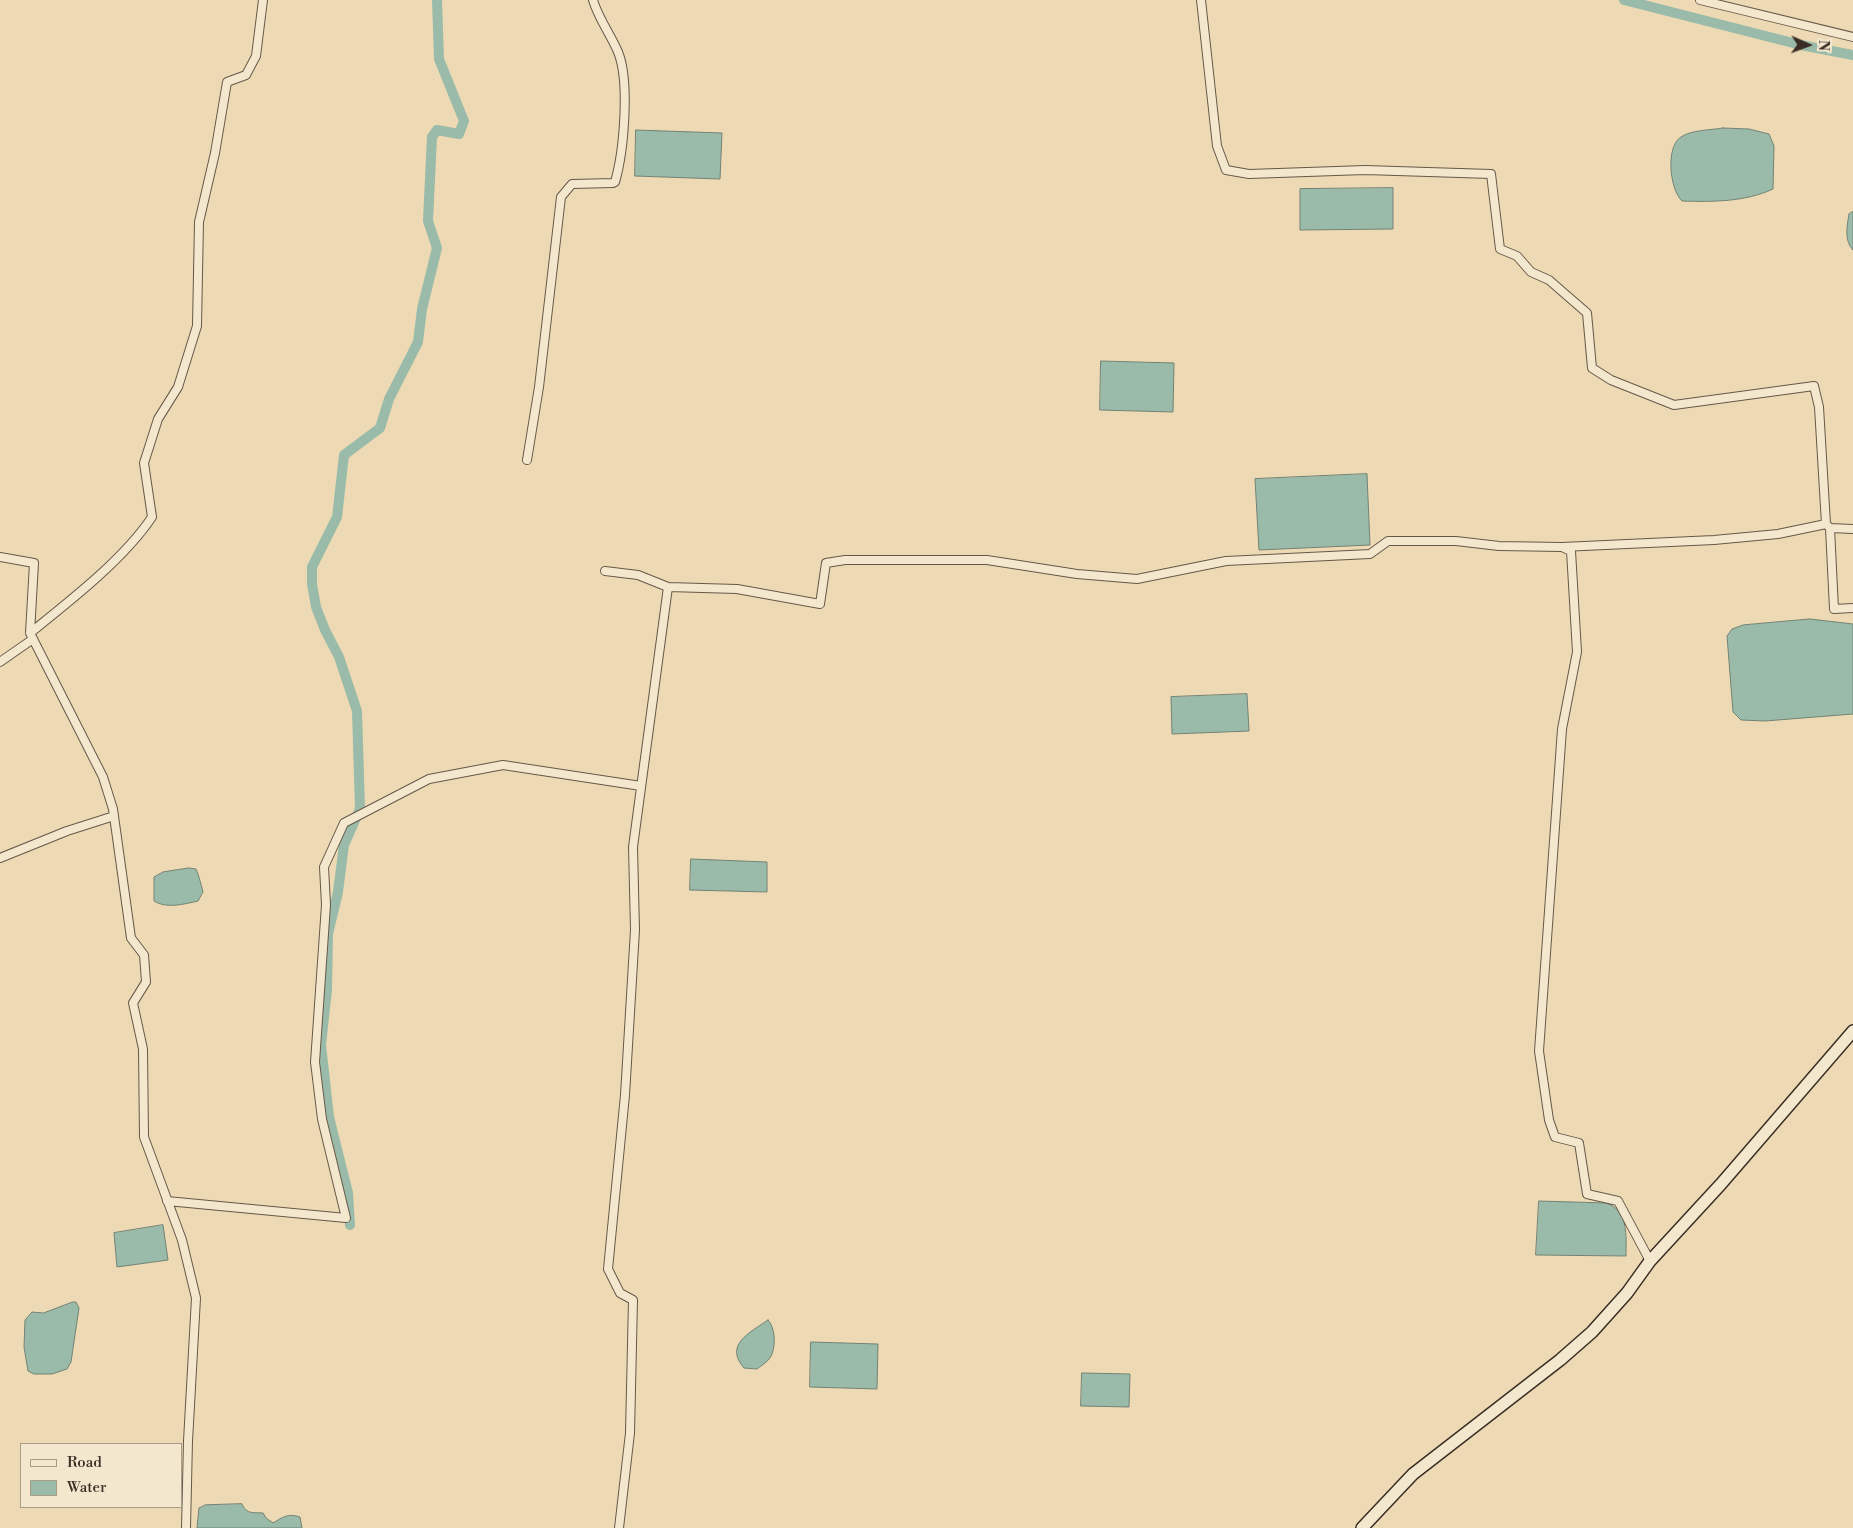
<!DOCTYPE html>
<style>
body{margin:0}
#map{position:relative;width:1853px;height:1528px;overflow:hidden;background:#eddab4;font-family:"Libre Bodoni",serif}
canvas{display:block}
.legend{position:absolute;left:20px;top:1443px;width:162px;height:65px;box-sizing:border-box;background:#f3e7ce;border:1px solid #a99d8a;margin:0;padding:6px 9px;list-style:none;font-size:15px;color:#392d25}
.legend li{display:flex;align-items:center;gap:10px;height:25px}
.legend b{width:25px;border:1px solid #a99d8a}
.north{position:absolute;left:1783px;top:20px;width:50px;height:50px;-webkit-text-stroke:4px #f3e7ce;paint-order:stroke;rotate:92deg;font-size:14px;font-weight:700;line-height:20px;text-align:center;color:#392d25}
.north::after{content:'';display:block;margin:auto;width:18px;height:22px;background:#392d25;clip-path:polygon(50% 0,100% 100%,50% 72%,0 100%)}
</style>
<div id="map">
<canvas width="1853" height="1528"></canvas>
<ul class="legend">
<li><b style="height:6px;background:#f3e7ce"></b>Road</li>
<li><b style="height:14px;background:#9abba9"></b>Water</li>
</ul>
<div class="north">N</div>
</div>
<script>
const g = document.querySelector('canvas').getContext('2d');
g.lineJoin = 'round';
function paint(path, color) { g.fillStyle = color; g.fill(path, 'evenodd'); }
function trace(path, color, width, dash) { g.strokeStyle = color; g.lineWidth = width; g.lineCap = dash ? 'butt' : 'round'; g.setLineDash(dash || []); g.stroke(path); }
const water = new Path2D(`
 M1723 128 1749 129 1769 134 1774 146 1773 189C1745 202 1712 202 1682 201 1670 190 1665 147 1681 137 1691 130 1711 130 1723 128Z
 M636 130 722 133 720 179 635 176Z
 M1393 188V229L1300 230V189Z
 M1853 212V250C1844 241 1847 226 1849 214Z
 M1101 361 1174 363 1173 412 1100 410Z
 M1367 474 1370 545 1259 550 1255 479Z
 M1810 619 1853 624V714L1765 721 1741 720 1733 712 1727 636 1732 629 1743 625Z
 M1247 694 1249 731 1172 734 1171 697Z
 M691 859 767 862V892L690 890Z
 M189 868 196 869C199 876 201 884 203 892L198 901C185 904 166 909 154 901V877L163 872Z
 M1539 1201 1606 1203C1629 1210 1626 1237 1626 1256L1536 1255Z
 M163 1225 168 1260 117 1267 114 1233Z
 M73 1302H76L79 1308 71 1362 67 1369 52 1374H34L28 1371 24 1347 25 1320 32 1312 43 1313Z
 M768 1320C776 1328 776 1349 770 1358 767 1362 761 1366 757 1369L744 1368C724 1345 749 1333 768 1320Z
 M811 1342 878 1344 877 1389 810 1387Z
 M1082 1373 1130 1374 1129 1407 1081 1406Z
 M242 1504C247 1515 253 1512 263 1513L266 1518 273 1523C283 1517 288 1513 300 1517L302 1528H197L199 1508 205 1505Z`);
paint(water, '#9abba9');
trace(water, '#738274', 1);
trace(new Path2D(`
 M1624 0 1801 45 1853 55
 M350 1225 348 1193 329 1117 321 1045 327 990 328 934 338 892 344 845 360 809 357 711 339 657 325 630 316 607 312 584V567L337 517 344 455 380 428 389 399 418 342 422 309 437 248 428 221 432 137 437 130 459 134 464 121 439 59 437 0`), '#9abba9', 10);
const street = new Path2D(`
 M1700 0 1853 37
 M527 460 539 387 561 197 572 184 613 183 615 182C624 151 630 81 618 52 611 35 598 18 593 0
 M1826 524 1830 528 1834 609 1853 608
 M1830 528 1853 529
 M1564 548 1571 551 1577 652 1562 729 1539 1051 1549 1120 1555 1137 1579 1143 1587 1194 1618 1201 1650 1261
 M0 557 34 563 30 633 103 777 113 809 131 938 144 955 146 982 133 1003 143 1049 144 1137 182 1240 196 1298 188 1441 186 1528
 M605 571 638 575 668 587
 M30 633C70 601 124 559 152 517L144 463 158 419 178 387 197 326 199 222 215 153 227 82 246 75 256 56 263 0
 M0 662 33 639
 M0 858 67 831 114 816
 M167 1201 346 1218 322 1119 315 1062 326 905 324 867 344 823 429 779 503 765 641 786
 M619 1528 630 1433 633 1300 620 1293 608 1269 625 1095 635 930 633 847 668 587 737 589 820 604 826 563 845 560H987L1077 574 1137 579 1226 561 1370 554 1388 541H1456L1499 546 1562 547 1714 540 1778 534 1826 524 1819 407 1814 386 1674 405 1611 380 1592 368 1587 313 1549 280 1531 272 1517 256 1500 249 1491 174 1365 170 1249 174 1226 170 1217 146 1201 0`);
const secondary = new Path2D(`
 M1362 1528 1413 1474 1560 1360 1592 1332 1627 1293 1650 1261 1721 1184 1853 1031`);
trace(street, '#665849', 10);
trace(secondary, '#392d25', 14);
trace(street, '#f3e7ce', 8);
trace(secondary, '#f3e7ce', 11);
</script>
